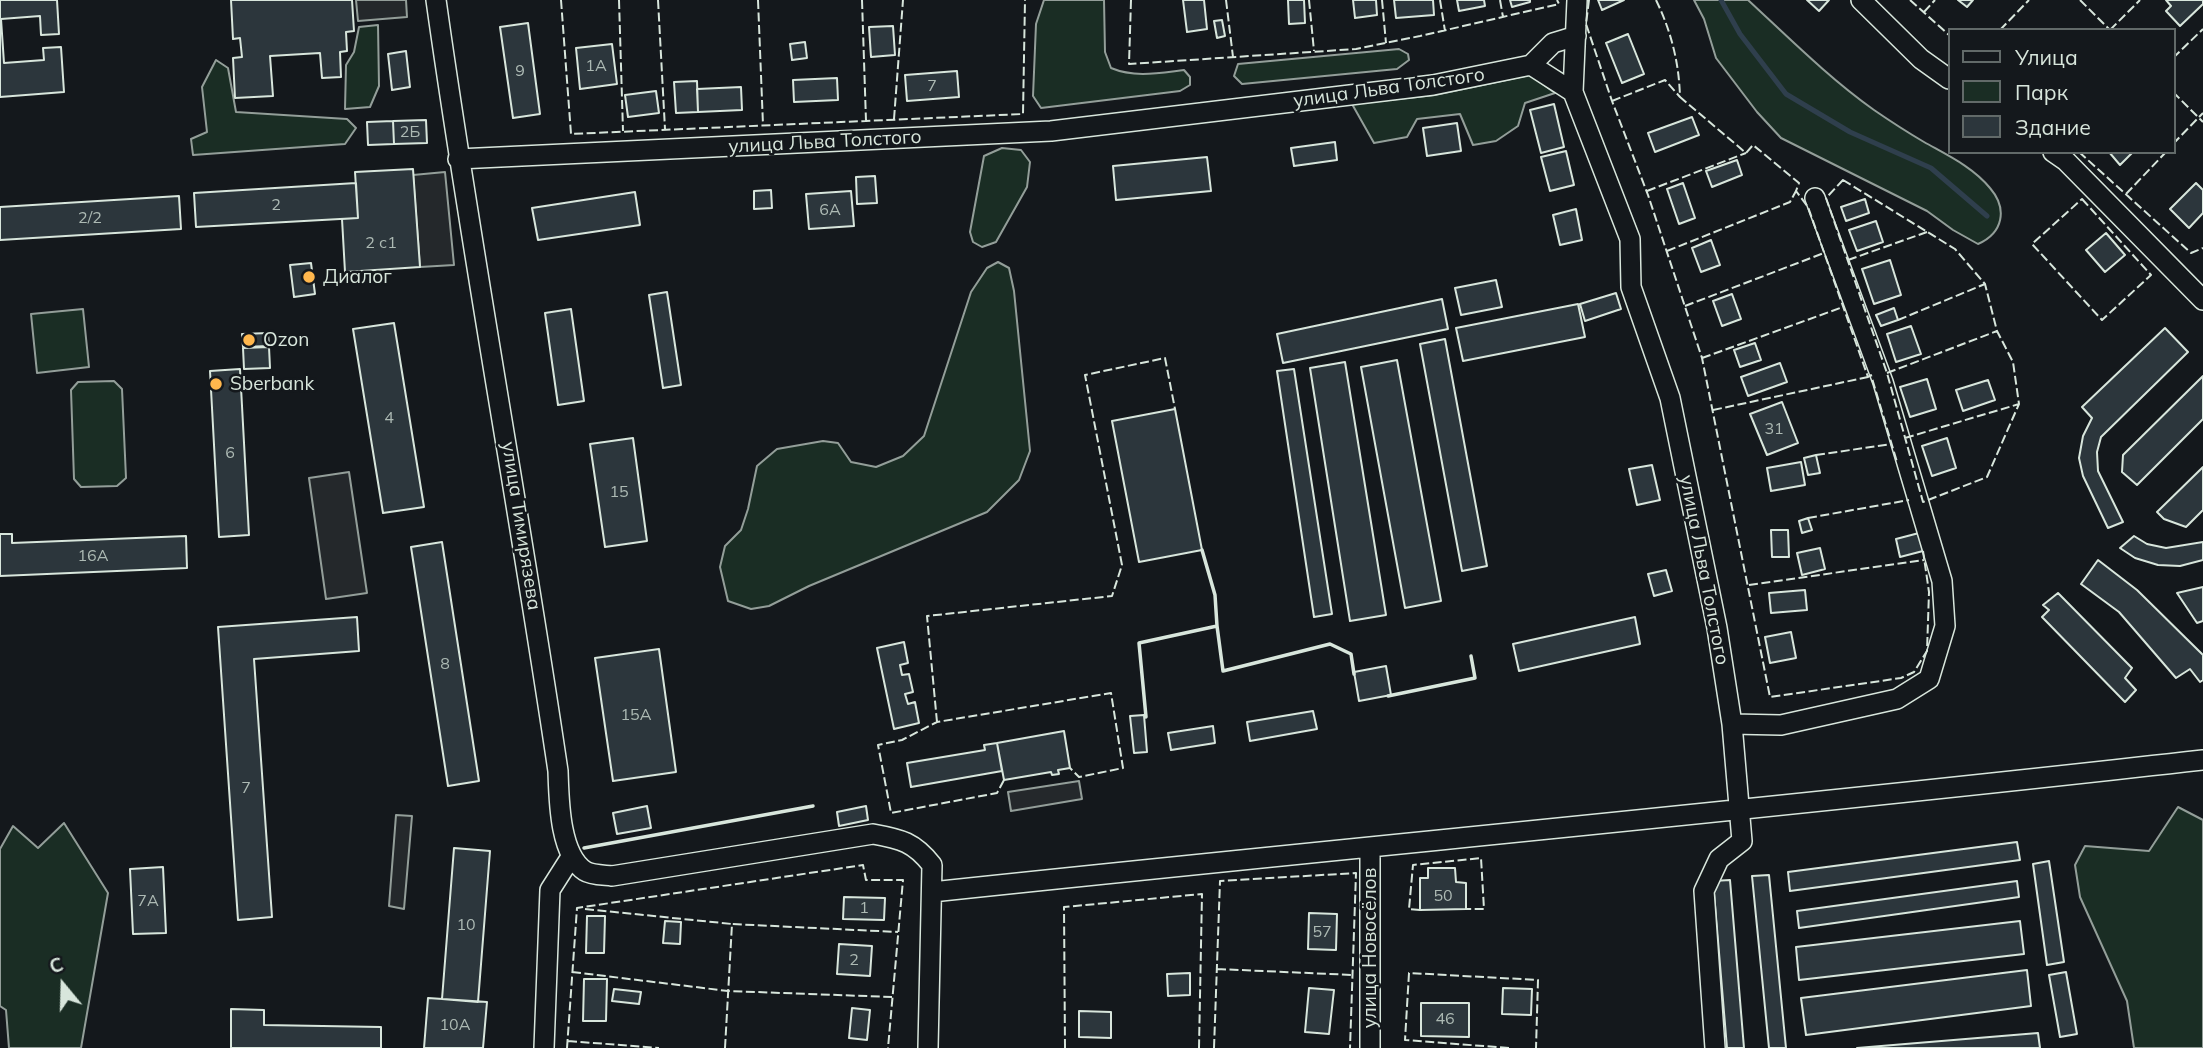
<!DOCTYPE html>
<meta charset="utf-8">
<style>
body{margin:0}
#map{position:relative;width:2203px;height:1048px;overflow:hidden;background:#14181c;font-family:Mulish,sans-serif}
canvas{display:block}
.legend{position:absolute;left:1948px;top:28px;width:228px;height:126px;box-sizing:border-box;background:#14181c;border:2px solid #626a69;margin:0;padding:9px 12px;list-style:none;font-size:21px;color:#d8e6dc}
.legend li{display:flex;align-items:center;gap:14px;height:35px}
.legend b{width:35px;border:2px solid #626a69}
.north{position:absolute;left:28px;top:950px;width:70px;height:70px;-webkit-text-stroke:5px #14181c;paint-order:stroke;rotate:341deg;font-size:19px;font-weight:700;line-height:28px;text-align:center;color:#d8e6dc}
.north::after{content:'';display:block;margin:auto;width:24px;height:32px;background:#d8e6dc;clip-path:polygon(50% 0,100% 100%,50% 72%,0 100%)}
</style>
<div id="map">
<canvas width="2203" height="1048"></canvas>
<ul class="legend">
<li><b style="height:9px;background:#14181c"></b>Улица</li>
<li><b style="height:19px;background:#1a2d24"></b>Парк</li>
<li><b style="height:19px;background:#2c363c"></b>Здание</li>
</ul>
<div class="north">С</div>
</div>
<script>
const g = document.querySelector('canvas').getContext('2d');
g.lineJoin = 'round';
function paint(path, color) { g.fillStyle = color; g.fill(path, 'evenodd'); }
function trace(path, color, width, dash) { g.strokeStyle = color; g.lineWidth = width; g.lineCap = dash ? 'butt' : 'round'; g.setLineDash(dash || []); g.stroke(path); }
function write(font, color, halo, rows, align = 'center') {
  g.font = font + ' Mulish,sans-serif'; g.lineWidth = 5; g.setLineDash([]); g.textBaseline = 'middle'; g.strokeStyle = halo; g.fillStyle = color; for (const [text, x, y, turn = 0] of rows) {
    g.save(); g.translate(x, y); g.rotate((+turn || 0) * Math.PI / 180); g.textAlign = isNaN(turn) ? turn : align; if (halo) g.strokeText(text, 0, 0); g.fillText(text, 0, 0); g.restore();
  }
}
const green = new Path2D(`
 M1044 0H1104L1105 52 1111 68C1135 78 1159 73 1184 70L1190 77V85L1180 91 1041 108 1033 96 1036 24Z
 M1694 0H1748C1788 37 1830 79 1874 110 1890 121 1907 132 1924 142 1947 155 1973 167 1990 188 2008 209 2003 233 1978 244L1953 230 1927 211 1781 138 1757 112 1716 58 1704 19Z
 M378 25 379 86 370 107 345 109 346 65 354 52 359 27Z
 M1399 49 1408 54 1409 60 1397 69 1242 84 1234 76 1238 64Z
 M216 60 228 68 236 112 347 119 356 128 345 144 193 155 191 139 207 132 202 87Z
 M1530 75 1555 93 1525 103 1518 126 1496 141 1473 145 1460 114 1417 119 1407 137 1374 143 1352 104 1435 95Z
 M1002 148 1021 150 1030 162 1027 187 996 242 982 247 973 242 970 232 984 156Z
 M998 262 1009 268 1014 291 1030 451 1019 480 987 512 809 586 769 606 751 609 728 601 720 567 725 546 741 530 748 509 757 466 777 449 823 441 838 443 851 462 876 467 903 456 924 436 971 292 987 268Z
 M83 309 89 367 37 373 31 314Z
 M114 381 122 389 126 478 117 486 81 487 74 479 71 390 78 382Z
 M2178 807 2203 820V1048H2134L2127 1001 2080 897 2075 865 2085 846 2149 851Z
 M64 823 108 893 81 1048H9L6 1010 0 1006V849L13 826 38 848Z`);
paint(green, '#1a2d24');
trace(green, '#939e99', 2);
const parking = new Path2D(`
 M356 0H406L407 17 358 21Z
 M445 172 454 265 420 267 413 175Z
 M349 472 367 593 326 599 309 478Z
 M1079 781 1082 799 1011 811 1008 792Z
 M396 815 412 816 404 909 389 906Z`);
paint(parking, '#24282b');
trace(parking, '#939e99', 2);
trace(new Path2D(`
 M1721 0 1740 34 1786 94 1850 132 1931 168 1987 216`), '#2f3f4d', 5);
const building = new Path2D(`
 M0 0H57L59 34 41 35 40 16 1 19 4 63 44 60 43 48 61 47 64 92 0 97Z
 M231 0H352L354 31 346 32 347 51 340 52 341 77 322 78 320 53 270 56 273 96 235 98 233 58 242 57 240 38 233 39Z
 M1183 0H1204L1207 29 1187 32Z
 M1288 0H1304L1305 23 1289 24Z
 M1353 0H1376L1377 15 1355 18Z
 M1394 0H1433L1434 15 1396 18Z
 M1457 0H1484L1485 6 1459 11Z
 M1510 0H1530V2L1512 7Z
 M1598 0H1624L1602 10Z
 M1807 0H1829L1819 11Z
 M1958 0H1973L1967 7Z
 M2166 0H2203V4L2180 26 2166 11 2171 6Z
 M1222 20 1225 36 1217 38 1214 21Z
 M528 23 540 114 513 118 500 27Z
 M893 26 895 55 871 57 869 27Z
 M1628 34 1644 74 1622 83 1606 43Z
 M805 42 807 58 792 60 790 44Z
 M612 44 617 84 580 89 576 48Z
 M406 51 410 87 392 90 388 54Z
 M957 71 959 97 907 101 905 75Z
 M837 78 838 100 794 102 793 80Z
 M697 81 698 112 676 113 674 82Z
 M741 87 742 110 698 112 697 89Z
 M656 91 659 113 628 117 625 95Z
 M1554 104 1564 147 1541 153 1530 110Z
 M1692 117 1699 135 1655 152 1648 133Z
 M426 120 427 143 394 144 393 121Z
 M393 121 394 144 368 145 367 122Z
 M1457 123 1461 151 1427 156 1423 128Z
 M1335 142 1337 160 1294 166 1291 148Z
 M1566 151 1574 185 1550 191 1541 157Z
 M2109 152H2133L2120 165Z
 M1207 157 1211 191 1116 200 1113 166Z
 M1737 160 1742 175 1712 187 1706 171Z
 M413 169 420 267 345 272 342 219 358 218 355 172Z
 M875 176 877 203 857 204 856 177Z
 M356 183 358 218 196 227 194 193Z
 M1683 183 1695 218 1679 224 1667 189Z
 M2196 183 2203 190V213L2189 228 2170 209Z
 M771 190 772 208 754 209V191Z
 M851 191 854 226 809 229 806 194Z
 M635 192 640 225 538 240 532 208Z
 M179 196 181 229 0 240V207Z
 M1865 199 1869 213 1846 221 1841 207Z
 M1576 209 1582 240 1560 245 1553 215Z
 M1876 221 1883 242 1857 251 1849 230Z
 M2106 233 2125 255 2105 272 2086 250Z
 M1711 240 1720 265 1701 272 1692 248Z
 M1890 260 1901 295 1874 304 1862 269Z
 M311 263 315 294 294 297 290 265Z
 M1496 280 1502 307 1461 315 1455 288Z
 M667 292 681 385 663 388 649 295Z
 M1616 293 1621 309 1585 321 1580 304Z
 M1732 294 1741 319 1722 326 1713 301Z
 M1442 299 1448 329 1283 363 1277 334Z
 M1578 304 1585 337 1463 361 1456 328Z
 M1894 308 1898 320 1881 326 1876 315Z
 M571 309 584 401 558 405 545 313Z
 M394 323 424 507 383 513 353 329Z
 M1911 326 1921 354 1896 362 1887 334Z
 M2165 328 2188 352 2101 437 2097 452 2098 471 2123 522 2108 528 2083 476 2079 458 2083 436 2092 418 2082 407Z
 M268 333 269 346 243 347 242 334Z
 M1445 339 1487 566 1462 571 1420 344Z
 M1755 343 1761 360 1740 367 1734 350Z
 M269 347 270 368 244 369 243 348Z
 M1397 360 1441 601 1405 608 1361 367Z
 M1345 362 1386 615 1350 621 1310 368Z
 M1780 363 1787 382 1748 396 1741 377Z
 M240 369 249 535 219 537 210 371Z
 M1294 369 1332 614 1314 617 1277 371Z
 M2203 376V419L2137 485 2122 472 2123 455Z
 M1927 379 1936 409 1910 417 1900 387Z
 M1988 380 1995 400 1963 411 1956 390Z
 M1782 402 1798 443 1767 455 1750 414Z
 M1175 409 1202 550 1139 562 1112 421Z
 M633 438 647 541 605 547 590 444Z
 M1947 438 1956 468 1932 476 1922 446Z
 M1816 455 1820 473 1808 475 1804 458Z
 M1801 462 1805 485 1771 491 1767 468Z
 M1652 465 1660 500 1637 505 1629 469Z
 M2203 467V510L2186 527 2164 519 2157 512Z
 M1808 518 1812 530 1802 533 1799 521Z
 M1771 530H1788L1789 557H1772Z
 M1919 533 1923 551 1900 557 1896 539Z
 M0 534H12V543L186 536 187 568 0 576Z
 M2134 536 2147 544 2166 548 2203 542V560L2180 566 2158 565 2135 558 2120 548Z
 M442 542 479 781 448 786 411 547Z
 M1820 548 1825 569 1802 575 1797 553Z
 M2098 560 2137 590 2203 655V680L2200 682 2190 669 2176 678 2119 612 2081 584Z
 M1666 570 1672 591 1654 596 1648 574Z
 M2203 587V621L2197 623 2177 593Z
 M1805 590 1807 610 1771 613 1769 593Z
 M2058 593 2132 668 2125 678 2136 690 2125 702 2042 617 2049 610 2043 605Z
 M357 617 359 651 254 659 272 917 238 920 218 627Z
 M1635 617 1640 644 1519 671 1513 644Z
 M1791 632 1796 658 1770 663 1765 637Z
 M904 642 908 663 900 665 902 675 909 674 913 692 905 694 908 704 915 702 919 723 894 729 877 648Z
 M659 649 676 772 613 781 595 658Z
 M1386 666 1391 695 1359 701 1354 672Z
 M1313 711 1317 729 1250 741 1247 722Z
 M1144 715 1147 752 1134 753 1130 716Z
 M1213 726 1215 743 1171 750 1168 733Z
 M1064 731 1070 768 1058 770 1059 774 1052 775 1051 772 1004 780 997 743Z
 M997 743 1002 771 911 787 907 763 985 750 984 745Z
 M647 806 651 828 617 834 613 813Z
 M866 806 868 820 839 826 837 812Z
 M2017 842 2020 860 1790 891 1788 872Z
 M454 848 490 851 478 1002 442 999Z
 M2049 861 2064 962 2047 965 2033 864Z
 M163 867 166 933 133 934 130 869Z
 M1428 868H1455L1456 882 1466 883V909L1420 910V878H1428Z
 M1769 875 1786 1048H1769L1752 876Z
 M1730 880 1744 1048H1727L1713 881Z
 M2017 881 2019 897 1799 928 1797 911Z
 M844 897 885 898 884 920 843 919Z
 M1309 913 1337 914 1336 950 1308 949Z
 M587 916H605L604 953H586Z
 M665 921 681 922 680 944 663 943Z
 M2020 921 2024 954 1799 980 1796 947Z
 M839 944 872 946 870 976 837 974Z
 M2027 970 2031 1006 1806 1035 1801 998Z
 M2066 972 2077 1034 2060 1037 2049 975Z
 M1190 973V995L1168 996 1167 974Z
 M584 979H607L606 1021H583Z
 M1309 988 1334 990 1329 1034 1305 1032Z
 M1503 988 1532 989 1531 1015 1502 1014Z
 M614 989 641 992 639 1004 612 1001Z
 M428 998 487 1002 483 1048H424Z
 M1421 1003H1469V1037L1421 1036Z
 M852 1008 870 1010 867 1040 849 1038Z
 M231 1009 264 1010V1025L381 1027V1048H231Z
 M1079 1011 1111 1012V1038L1079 1037Z
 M2038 1033 2040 1048H1857Z`);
paint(building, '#2c363c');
trace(building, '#d8e6dc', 2);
const minor = new Path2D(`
 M436 0C472 258 520 513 558 771 559 798 559 854 585 871 591 875 604 875 612 876L873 834C901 839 914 842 932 865L928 1048
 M1861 0 1921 59 1949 79
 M1531 65 1553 43 1576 36
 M1573 92 1577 0
 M2053 152 2066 161 2203 300
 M458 159 1051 131 1433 85 1531 65 1573 92 1630 239 1631 287 1670 398 1717 628 1732 724 1742 841 1719 859 1704 891 1715 1048
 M1732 724 1781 725 1897 699 1929 679 1945 626 1942 581 1883 382 1815 198
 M932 892C1356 847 1780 808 2203 760
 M544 1048 550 890 571 857
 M1370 1048V848`);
trace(minor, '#d8e6dc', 22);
trace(minor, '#14181c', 19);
trace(new Path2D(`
 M561 0 571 134 1023 114 1025 0
 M619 0 623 131
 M658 0 665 129
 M758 0 763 125
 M862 0 866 121
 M1131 0 1129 64 1356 49 1420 36 1559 4 1557 0
 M1226 0 1233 57
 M1309 0 1314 51
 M1382 0 1386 43
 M1440 0 1445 31
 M1500 0 1503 17
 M1589 0 1586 24 1612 101 1648 195 1702 358 1770 697 1901 678 1914 672 1927 651 1929 592 1923 551
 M1656 0C1671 31 1679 62 1680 97L1746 153 1753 145 1799 183 1796 191 1808 207 1868 377 1871 375 1897 462
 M1910 0 1949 35
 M2080 0 2110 30
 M1924 12 1935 0
 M2000 30 2029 0
 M2110 30 2140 0
 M2173 58 2203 29
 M2173 92 2203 122
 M1612 101 1665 80 1680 97
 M894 119 903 0
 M2173 144 2203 113
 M2079 152 2191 253 2203 248
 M1843 180 1955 249 1985 284 1997 331 2013 362 2019 404 1987 477 1923 502 1887 373 1826 198Z
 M1647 191 1746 153
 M2126 194 2166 152
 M2082 199 2151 275 2102 320 2032 244Z
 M1667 251 1790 202 1796 191
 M1848 260 1927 232
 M1685 306 1824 253
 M1898 320 1985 284
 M1702 358 1843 307
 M1887 373 1997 331
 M1713 410 1868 377
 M1905 438 2019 404
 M1816 455 1892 444
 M1808 518 1909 500
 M1749 585 1924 560
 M937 722 927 616 1112 596 1122 565 1085 375 1165 358 1175 409
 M1004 780 997 793 891 813 878 745 902 740 937 722 1111 693 1123 768 1079 777 1070 768
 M585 909 732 924
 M1420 910 1409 909 1413 865 1481 858 1484 909H1466
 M1217 969 1353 975
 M572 972 728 991 892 997
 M568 1041 659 1048
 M567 1048 577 908 863 865 866 880H903L888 1048
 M725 1048 732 924 898 932
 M1065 1048 1064 907 1202 894 1199 1048
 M1214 1048 1220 881 1356 873 1350 1048
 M1509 1048 1405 1040 1409 973 1538 980 1536 1048`), '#d8e6dc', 2, [9, 3.5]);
trace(new Path2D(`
 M1217 626 1223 671 1330 644 1351 654 1354 674
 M1388 696 1475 678 1471 656
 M1146 717 1139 643 1217 626 1215 595 1202 550
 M584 848 813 806`), '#d8e6dc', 3.5);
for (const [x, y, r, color] of [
 [309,277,7,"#ffb74d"],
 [249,340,7,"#ffb74d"],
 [216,384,7,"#ffb74d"]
]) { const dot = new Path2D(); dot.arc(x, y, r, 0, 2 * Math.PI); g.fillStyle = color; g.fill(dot); trace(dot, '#14181c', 2.5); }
write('16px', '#adbab4', null, [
 ["1А",596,66],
 ["9",520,71],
 ["7",932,86],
 ["2Б",410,132],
 ["2",276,205],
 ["6А",830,210],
 ["2/2",90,218],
 ["2 с1",381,243],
 ["4",389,418],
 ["31",1774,429],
 ["6",230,453],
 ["15",619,492],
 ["16А",93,556],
 ["8",445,664],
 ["15А",636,715],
 ["7",246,788],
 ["50",1443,896],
 ["7А",148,901],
 ["1",864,908],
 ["10",466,925],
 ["57",1322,932],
 ["2",854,960],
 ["46",1445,1019],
 ["10А",455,1025]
]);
write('19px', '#d8e6dc', '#14181c', [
 ["улица Льва Толстого",1389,88,-8],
 ["улица Льва Толстого",825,142,-3],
 ["улица Тимирязева",521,526,81],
 ["улица Льва Толстого",1704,570,79],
 ["улица Новосёлов",1370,948,-90]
]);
write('19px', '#d8e6dc', '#14181c', [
 ["Диалог",323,277],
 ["Ozon",263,340],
 ["Sberbank",230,384]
], 'left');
</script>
